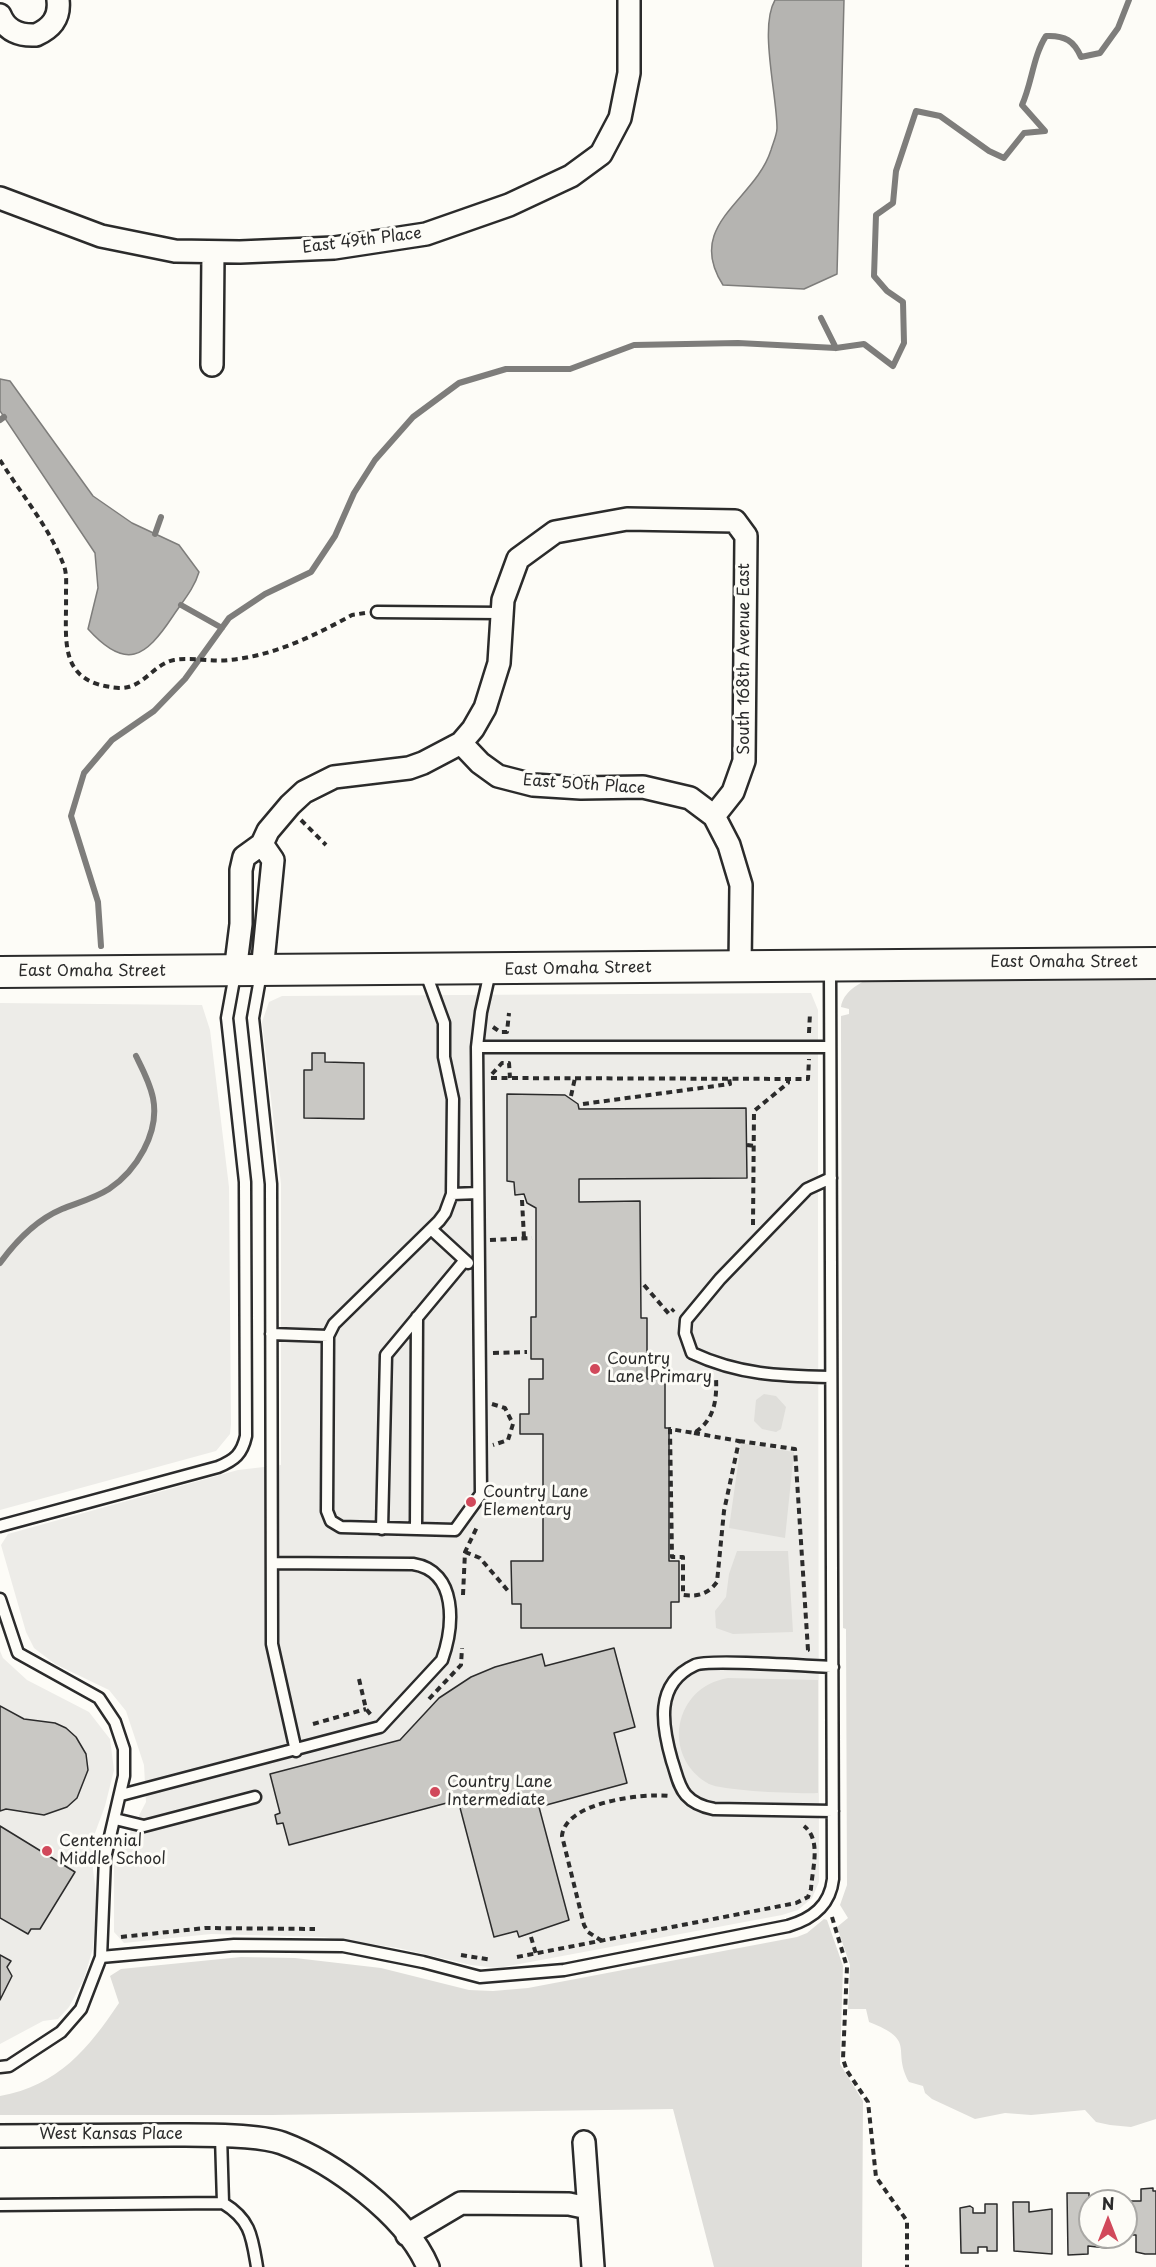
<!DOCTYPE html>
<style>
body{margin:0}
#map{position:relative;width:1156px;height:2267px;overflow:hidden;background:#fdfcf7;font-family:"Playpen Sans",sans-serif}
canvas{display:block}
.north{position:absolute;left:1078px;top:2189px;width:60px;height:60px;box-sizing:border-box;background:#fdfcf7;border:2px solid #a9a8a5;border-radius:50%;rotate:0deg;font-size:16px;font-weight:700;line-height:24px;text-align:center;color:#2b2b2b}
.north::after{content:'';display:block;margin:auto;width:21px;height:27px;background:#d1495b;clip-path:polygon(50% 0,100% 100%,50% 72%,0 100%)}
</style>
<div id="map">
<canvas width="1156" height="2267"></canvas>
<div class="north">N</div>
</div>
<script>
const g = document.querySelector('canvas').getContext('2d');
g.lineJoin = 'round';
function paint(path, color) { g.fillStyle = color; g.fill(path, 'evenodd'); }
function trace(path, color, width, dash) { g.strokeStyle = color; g.lineWidth = width; g.lineCap = dash ? 'butt' : 'round'; g.setLineDash(dash || []); g.stroke(path); }
function write(font, color, halo, rows, align = 'center') {
  g.font = font + ' "Playpen Sans",sans-serif'; g.lineWidth = 6; g.setLineDash([]); g.textBaseline = 'middle'; g.strokeStyle = halo; g.fillStyle = color; for (const [text, x, y, turn = 0] of rows) {
    g.save(); g.translate(x, y); g.rotate((+turn || 0) * Math.PI / 180); g.textAlign = isNaN(turn) ? turn : align; if (halo) g.strokeText(text, 0, 0); g.fillText(text, 0, 0); g.restore();
  }
}
paint(new Path2D(`
 M811 993 818 1010V1203L819 1882 812 1898 798 1910 782 1915 498 1968 471 1965 398 1948 324 1937 211 1934 124 1943 114 1932V1864L146 1802 144 1765 126 1711 109 1690 55 1664 34 1648 26 1632 1 1545 8 1534 238 1470 281 1465V1184L262 1022 269 1002 282 996Z
 M0 1003 202 1005 210 1030 229 1187 231 1424 230 1434 216 1451 0 1510Z
 M0 1651 3 1658 27 1680 89 1712 110 1739 114 1770 105 1806 95 1833 93 1870 97 1898 93 1948 84 1979 69 2007 58 2019 43 2021 0 2044Z`), '#edece8');
paint(new Path2D(`
 M1156 974V2119L1131 2127 1110 2125 1096 2122 1085 2110 1031 2115 1005 2113 975 2119 932 2099 925 2093 923 2086 909 2082C891 2049 918 2041 869 2022L866 2009H848L850 1965 837 1927 848 1918 840 1905 847 1885 846 1629 843 1628 841 1034V1016L849 1014V1009L841 1007C843 992 859 983 871 978Z
 M764 1394 776 1396 786 1407 781 1429 776 1432 762 1429 754 1421 756 1400Z
 M741 1443 794 1452 785 1538 729 1528Z
 M737 1551H788L793 1632 733 1634 716 1628 715 1611 726 1597 729 1574Z
 M728 1678 818 1680V1793C800 1794 723 1791 709 1784 661 1757 673 1687 728 1678Z
 M824 1919 827 1920 843 1966 840 2064 863 2101 862 2267H714L673 2109 272 2115H0V2096C58 2086 89 2048 119 2003L110 1976 121 1969 241 1957 295 1958 381 1968 469 1990 493 1991 528 1988 797 1937 807 1933Z`), '#dfdeda');
const water = new Path2D(`
 M775 0H844L837 274 804 289 723 285C684 224 755 201 771 150 773 143 777 135 777 128 777 95 759 27 775 0Z
 M0 379 10 381 93 496 132 523 179 545 199 572C194 589 183 601 173 616 145 658 126 671 88 629L98 588 95 553 0 411Z`);
paint(water, '#b5b4b1');
trace(water, '#7e7d7b', 1.5);
trace(new Path2D(`
 M821 318 836 348
 M0 420 4 417
 M155 534 161 517
 M181 605 222 628
 M101 946 98 902 71 816 84 773 112 740 154 711 185 679 229 618 265 594 311 572 335 536 354 493 375 460 413 417 459 383 506 369H570L634 345 738 343 836 348 864 344 893 366 904 343 903 302 887 291 874 276 876 215 893 203 896 171 916 111 940 116 989 151 1004 158 1024 133 1045 131 1022 105C1032 83 1033 56 1046 36 1065 35 1074 41 1081 57L1100 53 1118 28 1129 0
 M0 1263C16 1241 36 1220 62 1209 77 1203 95 1198 109 1189 136 1171 160 1133 153 1098 150 1083 143 1070 136 1056`), '#7e7d7b', 6);
const building = new Path2D(`
 M312 1053H325V1062L364 1063V1119L304 1118V1070H312Z
 M507 1094 565 1095 578 1104 579 1109 746 1108 747 1178 579 1179V1202L640 1201 641 1318H647V1379L665 1378V1428H669V1561H679V1602H671V1628H521V1604H512L511 1561H543V1434H520V1414H529V1379H543V1359H531V1317H536V1208L527 1203 524 1194 515 1195 514 1182 507 1181Z
 M614 1648 635 1727 614 1733 627 1783 539 1807 569 1920 519 1937 517 1931 494 1937 458 1800 289 1845 283 1823 277 1824 275 1815 280 1813 270 1774 400 1740 439 1698 471 1677 495 1667 542 1654 545 1666Z
 M0 1706 24 1719 55 1723 66 1728 76 1737 86 1754 88 1770 77 1798 67 1807 44 1815 6 1809 0 1811Z
 M0 1826 75 1872 40 1929H31L28 1934 0 1918Z
 M0 1955 11 1961 7 1967 12 1976 0 2000Z
 M1153 2188V2191H1156V2254H1145L1136 2252V2235H1126V2201H1141V2189Z
 M1067 2193H1089L1090 2237H1107V2248L1088 2246V2254L1068 2255Z
 M1013 2202H1029V2212L1052 2209V2254L1014 2251Z
 M985 2204H997V2251H987V2247H978V2253H961L960 2208 970 2206 973 2208V2213H985Z`);
paint(building, '#c9c8c4');
trace(building, '#2b2b2b', 1.5);
const service = new Path2D(`
 M377 612 501 613
 M425 971 444 1023V1057L453 1099 452 1194 445 1213 439 1221 334 1324 328 1336 327 1511 331 1521 341 1527 455 1530 481 1494 477 1047 481 1012 490 972
 M261 973 253 1018 271 1184 272 1644 296 1751
 M477 1047H830
 M452 1194 478 1193
 M431 1229 468 1263
 M271 1334 328 1336
 M830 1377C780 1376 739 1375 692 1353L685 1333 686 1320 720 1279 807 1189 831 1178
 M0 1526 218 1467C235 1460 242 1454 246 1436L245 1182 227 1018 235 974
 M382 1529 386 1355 465 1260
 M416 1529 417 1317
 M0 1599 18 1653 99 1698 115 1722 124 1749V1776L105 1858 101 1957 81 2009 61 2032 9 2066 0 2067
 M833 1667C811 1666 707 1659 695 1665 654 1684 662 1726 672 1761 676 1772 678 1786 686 1795 693 1803 703 1807 714 1809L833 1811
 M121 1795 380 1727 442 1660C454 1626 458 1571 413 1564L272 1563
 M115 1819 144 1826 255 1797
 M101 1957 234 1945 343 1946 423 1962 480 1977 564 1970 788 1926C812 1919 830 1906 833 1879L830 965
 M221 2136 223 2203
 M0 2205 223 2203C251 2220 252 2237 257 2267`);
const minor = new Path2D(`
 M0 15C6 31 20 36 36 35 52 28 60 17 58 0
 M0 198 101 236 175 251 240 252 334 248 426 234 509 205 571 176 601 154 620 118 629 73V0
 M212 365 213 252
 M461 743 480 763 498 776 533 785 581 788 643 787 690 798 714 816
 M235 972 241 924V870L244 857 262 844 268 831 290 805 304 792 334 777 409 768 423 763 461 743 473 729 485 708 499 663 503 600 518 559 555 532 627 519 735 521 746 536 744 761 733 792 714 816 729 845 741 885 740 966
 M262 972 273 860 262 844
 M0 2136C58 2136 115 2135 173 2135 200 2135 258 2134 282 2143 333 2162 406 2215 428 2267
 M584 2142 593 2267
 M407 2235 461 2203 569 2204 588 2208`);
const secondary = new Path2D(`
 M0 972C385 972 771 963 1156 963`);
trace(service, '#2b2b2b', 15);
trace(minor, '#2b2b2b', 26);
trace(secondary, '#2b2b2b', 34);
trace(new Path2D(`
 M0 460C21 494 50 528 64 566 67 574 66 584 66 593 67 641 56 683 119 688 143 689 153 664 174 660 192 657 211 662 229 660 273 656 314 636 352 615L365 613
 M301 820 326 845
 M493 1027 500 1032H507L509 1013
 M809 1033 810 1013
 M492 1074 502 1063H509L510 1078
 M491 1078 808 1079 809 1059
 M571 1096 575 1078
 M583 1104 730 1084 729 1078
 M747 1145 754 1146
 M522 1200 524 1238
 M753 1225 754 1111 788 1083V1079
 M490 1240 532 1238
 M644 1285 669 1314 674 1309
 M493 1353 527 1352
 M492 1404 505 1408 513 1424 508 1440 493 1445
 M694 1433 739 1441 724 1511 717 1582C708 1594 698 1597 683 1595V1557H672L670 1429 694 1433C715 1420 717 1399 716 1377
 M739 1441 795 1449 808 1650H806
 M465 1552 480 1558 509 1592
 M463 1595 465 1552 477 1527
 M359 1679 366 1709 372 1716
 M429 1699 461 1665 462 1648
 M313 1724 366 1709
 M832 1917 847 1967 843 2059 847 2071 868 2102 876 2177 907 2221V2267
 M121 1937 205 1928 315 1929
 M531 1937 536 1954
 M602 1941 588 1932 584 1925 562 1836C565 1802 642 1793 670 1796
 M461 1955 492 1960
 M517 1957 796 1903 808 1897 811 1889C812 1869 822 1840 804 1826`), '#2b2b2b', 4, [6, 4.5]);
trace(service, '#fdfcf7', 10);
trace(minor, '#fdfcf7', 21);
trace(secondary, '#fdfcf7', 30);
for (const [x, y, r, color] of [
 [595,1369,6,"#d1495b"],
 [471,1502,6,"#d1495b"],
 [435,1792,6,"#d1495b"],
 [47,1851,6,"#d1495b"]
]) { const dot = new Path2D(); dot.arc(x, y, r, 0, 2 * Math.PI); g.fillStyle = color; g.fill(dot); trace(dot, '#fdfcf7', 2); }
write('16px', '#2b2b2b', '#fdfcf7', [
 ["East 49th Place",362,241,-7],
 ["South 168th Avenue East",745,659,-90],
 ["East 50th Place",584,785,4],
 ["East Omaha Street",1064,963],
 ["East Omaha Street",578,969,-1],
 ["East Omaha Street",92,972],
 ["West Kansas Place",111,2135]
]);
write('16px', '#2b2b2b', '#fdfcf7', [
 ["Country",607,1360],
 ["Lane Primary",607,1378],
 ["Country Lane",483,1493],
 ["Elementary",483,1511],
 ["Country Lane",447,1783],
 ["Intermediate",447,1801],
 ["Centennial",59,1842],
 ["Middle School",59,1860]
], 'left');
</script>
